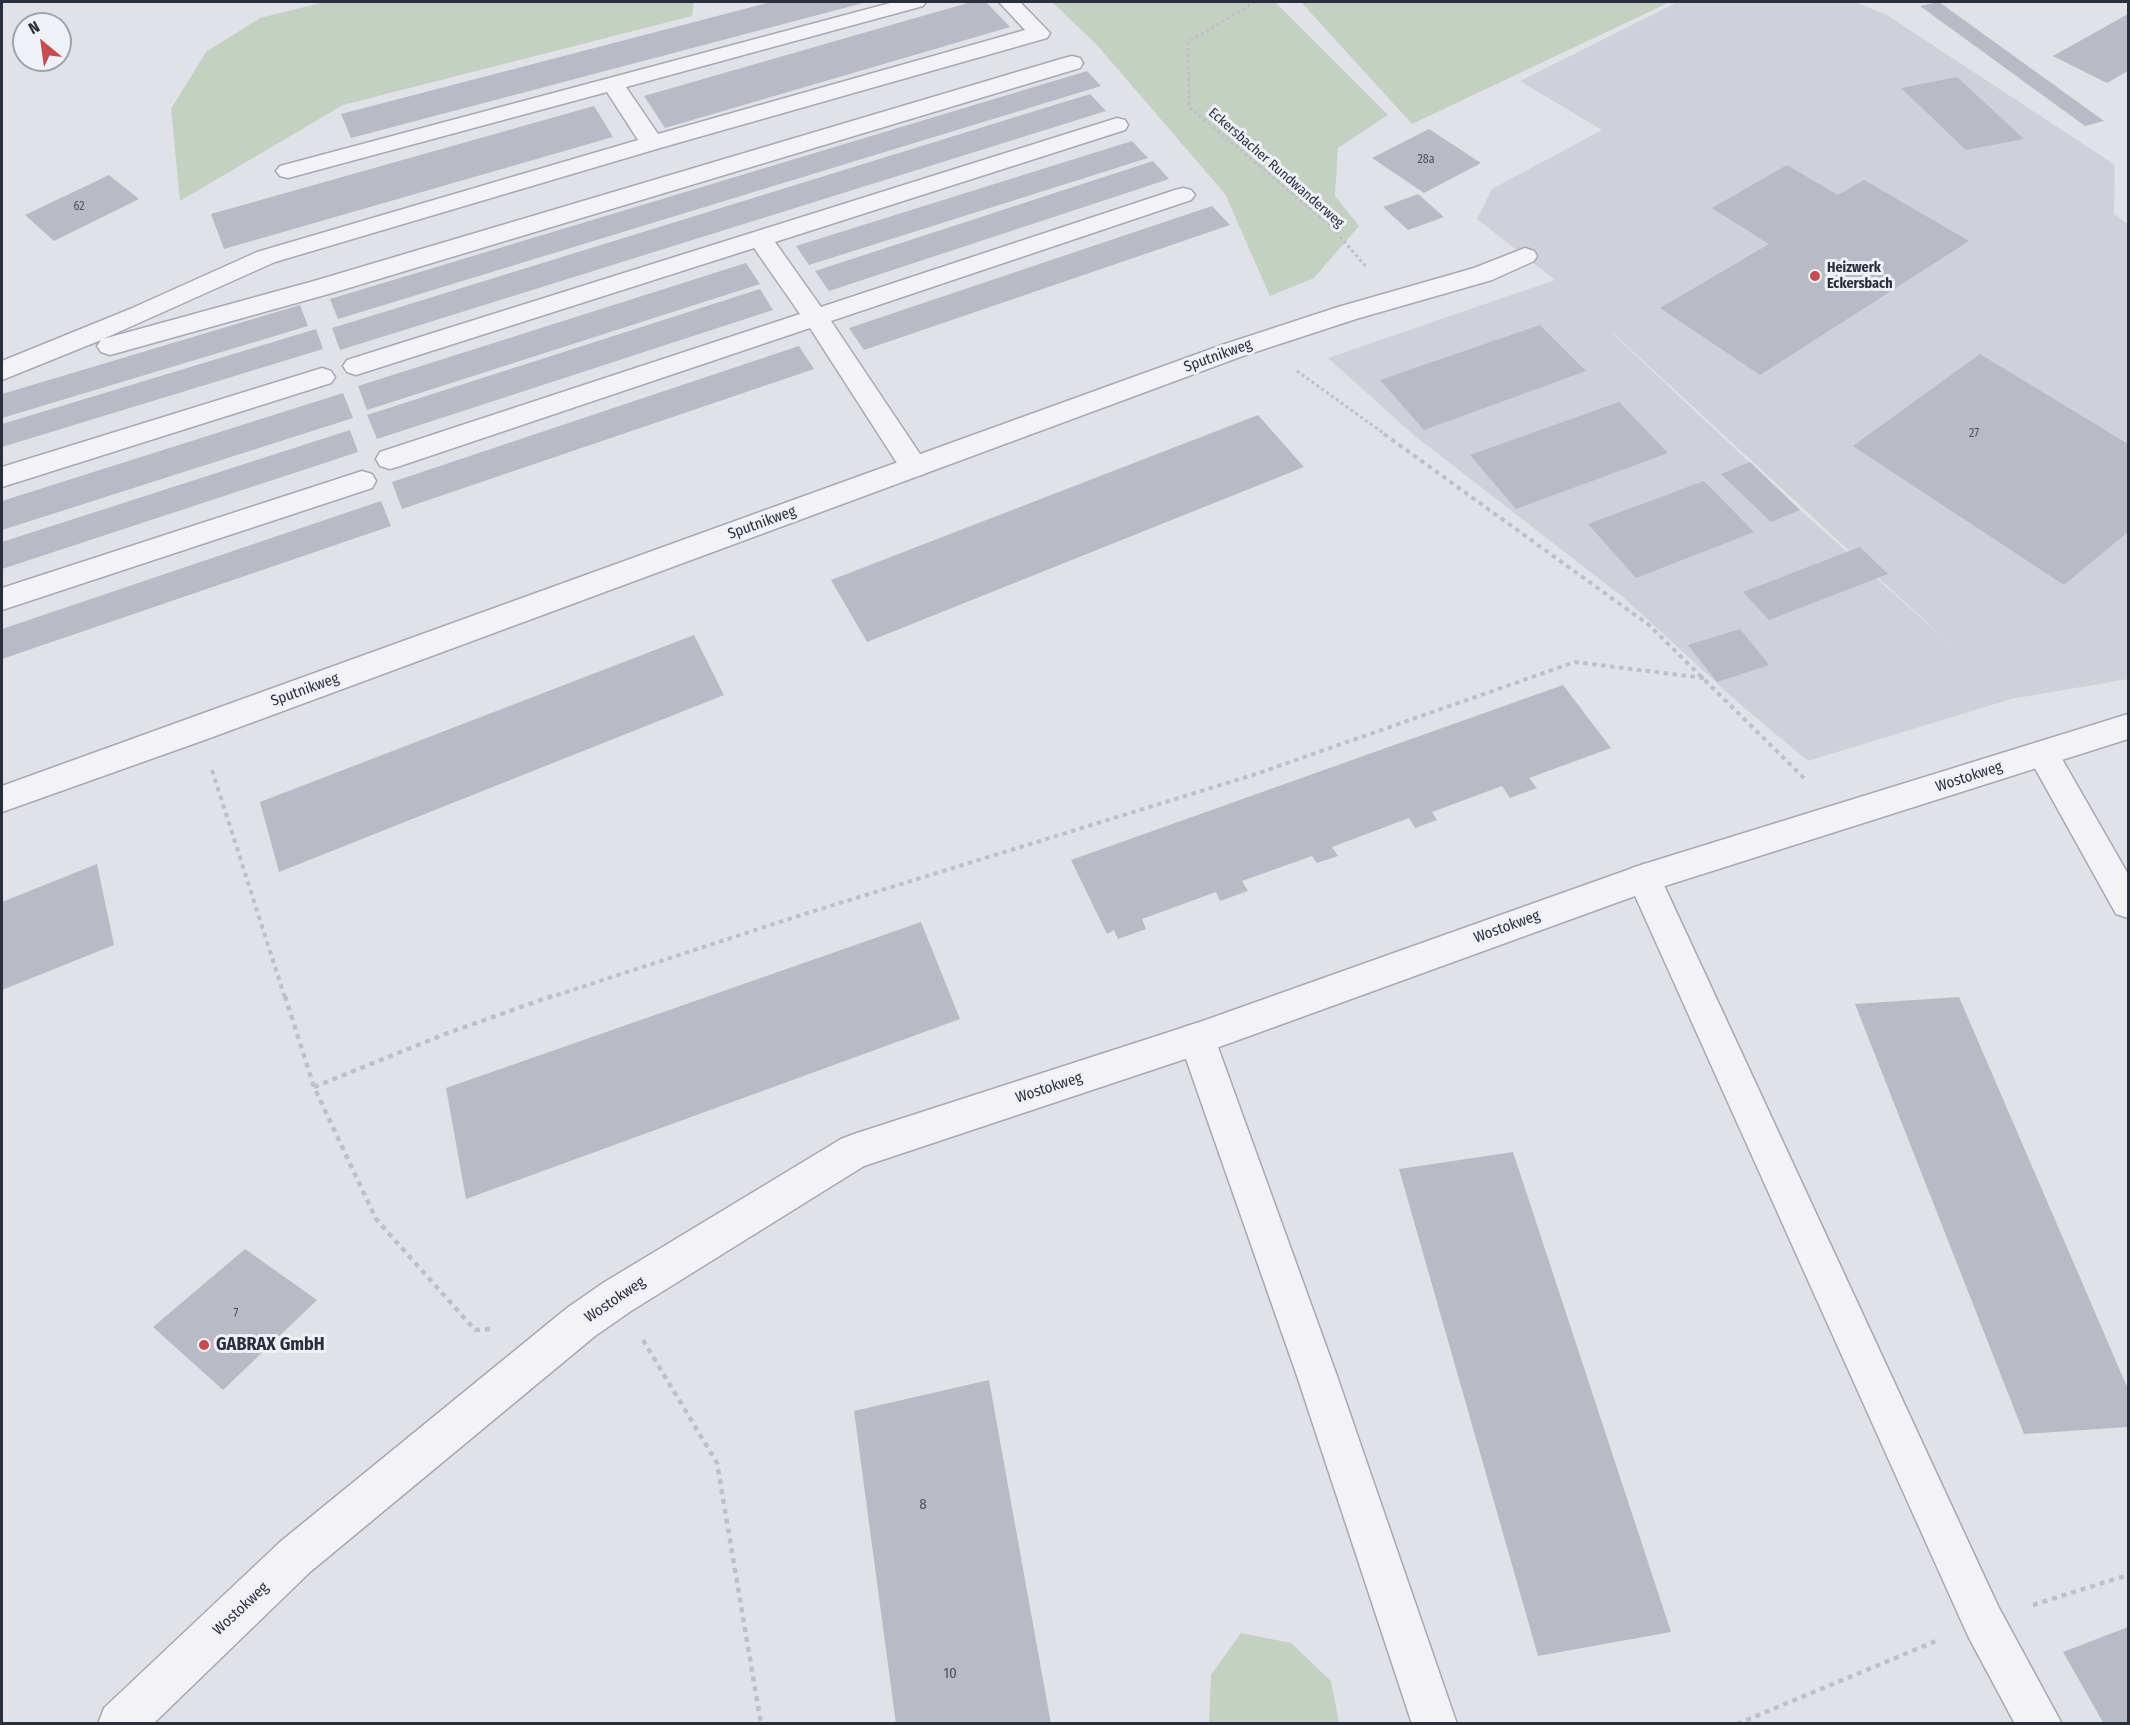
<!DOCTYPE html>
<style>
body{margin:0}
#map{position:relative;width:2130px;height:1725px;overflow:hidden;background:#e0e2e8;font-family:"Fira Sans Condensed",sans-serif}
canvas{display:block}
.frame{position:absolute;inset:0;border:3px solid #2a2f3e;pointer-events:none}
.north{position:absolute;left:12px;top:12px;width:60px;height:60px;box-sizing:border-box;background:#eff1f6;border:2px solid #a0a3ac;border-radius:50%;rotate:331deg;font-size:16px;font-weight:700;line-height:24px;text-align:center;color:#2a2f3e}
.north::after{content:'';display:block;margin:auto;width:21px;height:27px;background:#c64c51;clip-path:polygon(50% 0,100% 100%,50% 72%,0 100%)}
</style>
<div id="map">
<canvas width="2130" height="1725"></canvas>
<div class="frame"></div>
<div class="north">N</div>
</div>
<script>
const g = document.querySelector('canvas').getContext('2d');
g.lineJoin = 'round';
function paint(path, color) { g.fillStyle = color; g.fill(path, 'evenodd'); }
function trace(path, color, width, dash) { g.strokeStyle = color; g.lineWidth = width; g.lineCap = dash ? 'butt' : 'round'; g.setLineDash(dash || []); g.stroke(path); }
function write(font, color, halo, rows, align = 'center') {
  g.font = font + ' "Fira Sans Condensed",sans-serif'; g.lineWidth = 6; g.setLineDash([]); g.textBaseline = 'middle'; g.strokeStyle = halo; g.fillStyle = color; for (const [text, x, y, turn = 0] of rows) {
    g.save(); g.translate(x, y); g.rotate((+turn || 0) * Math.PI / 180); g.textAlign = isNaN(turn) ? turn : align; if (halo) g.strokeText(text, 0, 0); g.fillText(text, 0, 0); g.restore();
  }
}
paint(new Path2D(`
 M1678 2H1855L1887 15 2115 165 2114 214 2128 224V679L2011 699 1808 761 1742 706 1624 598 1415 436 1328 358 1555 280 1477 219 1492 189 1602 130 1520 81ZM1612 333H1613L1958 651 1800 510Z`), '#ced1da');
paint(new Path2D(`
 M325 2H694L692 16 343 105 180 201 171 109 206 52 260 18Z
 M1052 2H1275L1388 115 1338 148 1335 196 1359 226 1314 278 1270 296 1225 194 1097 45Z
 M1301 2H1670L1412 124Z
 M1241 1633 1291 1643 1331 1681 1339 1723H1209L1211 1675Z`), '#c4d1c2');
paint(new Path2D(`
 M771 2H867L351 138 341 114Z
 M971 2H986L1010 27 665 128 644 96Z
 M1939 2 2104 121 2085 126 1920 6Z
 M2128 14V71L2107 83 2053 56Z
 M1087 71 1101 86 338 319 330 299Z
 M1957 77 2024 139 1966 150 1901 88Z
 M1090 94 1106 111 340 350 332 328Z
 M594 106 613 137 224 249 211 214Z
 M1429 129 1481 163 1424 193 1372 158Z
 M1132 141 1148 158 809 265 796 246Z
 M1153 161 1169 179 829 291 815 271Z
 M1787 165 1838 195 1864 180 1969 241 1760 375 1660 308 1769 244 1712 208Z
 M109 175 139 199 54 241 25 215Z
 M1418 194 1444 217 1408 230 1383 207Z
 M1212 206 1230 225 864 350 849 328Z
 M746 263 760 284 367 410 358 386Z
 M760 289 773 310 377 439 367 415Z
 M300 305 308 326 2 418V394Z
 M1540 325 1586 371 1424 430 1380 380Z
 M316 329 323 349 2 447V424Z
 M799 346 814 369 402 509 392 482Z
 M1980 354 2128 444V532L2064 585 1853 446Z
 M343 393 353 418 2 530V501Z
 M1619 402 1668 453 1516 509 1470 455Z
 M1258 415 1304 467 867 642 831 580Z
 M350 430 358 452 2 569V542Z
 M1750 462 1800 510 1771 522 1721 474Z
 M1704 481 1754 532 1636 578 1588 524Z
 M381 501 391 526 2 659V629Z
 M1860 547 1888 574 1769 620 1743 592Z
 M1740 629 1769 665 1717 682 1688 645Z
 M694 635 724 695 279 872 260 802Z
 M1563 685 1611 748 1529 778 1537 788 1510 798 1502 786 1432 812 1437 820 1415 828 1409 818 1332 847 1338 856 1317 863 1312 856 1242 881 1248 891 1220 901 1216 892 1142 919 1146 929 1118 939 1114 930 1107 934 1071 860Z
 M97 864 114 945 2 990V902Z
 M921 922 960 1019 466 1199 446 1088Z
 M1959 997 2128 1389V1427L2024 1434 1855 1004Z
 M1513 1152 1671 1632 1538 1656 1399 1169Z
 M245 1249 317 1300 223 1390 153 1327Z
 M989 1380 1051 1724H896L854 1411Z
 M2128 1627V1724H2104L2063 1652Z`), '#b8bbc5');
const lane = new Path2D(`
 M894 2H926L923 6 626 87 658 134 1025 30 999 2H1020L1050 33 1047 38 660 148 275 262 103 339 314 281 1064 58 1072 56 1080 58 1083 63 1080 68 332 293 110 355 101 352 97 346 101 340 2 380V361L130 309 257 252 638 140 607 92 288 178 280 176 276 171 280 166Z
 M1117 118 1125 120 1128 125 1125 130 775 242 821 307 1175 190 1183 188 1191 190 1195 195 1191 200 831 321 924 460 928 467 924 474 914 477 904 474 810 328 400 466 390 469 380 466 376 459 380 452 800 314 754 248 356 375 347 372 343 366 347 360Z
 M322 368 331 371 335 377 331 383 2 487V467Z
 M362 471 372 474 376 481 372 488 2 610V588Z
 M2043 741 2054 745 2128 874V918L2116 914 2027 754 2032 745Z
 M1644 864 1656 868 1998 1606 2062 1724H2015L1968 1636 1627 878 1632 868Z
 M1197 1023 1210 1027 1215 1039 1337 1376 1457 1724H1412L1297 1376 1179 1039 1184 1027Z`);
const street = new Path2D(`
 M1525 248 1534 251 1537 256 1534 261 1492 280 1356 319 1240 357 210 738 2 812V786L1222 345 1338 307 1474 268Z
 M2128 714V739L1646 892 1197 1055 864 1166 631 1311 595 1336 310 1572 153 1724H98L104 1708 280 1542 567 1308 603 1283 841 1139 854 1134 1197 1023 1644 864Z`);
trace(lane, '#a6a9b2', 3);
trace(street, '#a6a9b2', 3);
trace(new Path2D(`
 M1255 2 1188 42 1189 107 1332 227 1367 268
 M1297 371 1386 435`), '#bfc0c7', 3, [3, 3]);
trace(new Path2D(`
 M1384 434 1649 625 1807 781
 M212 770 285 998
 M548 998 798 916 1256 774 1575 662 1704 678`), '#bfc0c7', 4, [4.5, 4.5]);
trace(new Path2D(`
 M285 996 314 1087 376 1219 475 1330 491 1329
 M314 1087 445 1034 552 996
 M643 1340 717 1463 761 1724
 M2033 1605 2128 1575
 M1737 1724 1936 1641`), '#bfc0c7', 4.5, [5, 5]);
paint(lane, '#f3f3f7');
paint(street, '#f3f3f7');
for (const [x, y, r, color] of [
 [1815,276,6,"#c64c51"],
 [204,1345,6,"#c64c51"]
]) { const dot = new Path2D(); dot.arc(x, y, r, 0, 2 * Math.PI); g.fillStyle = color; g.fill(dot); trace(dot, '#eff1f6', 2); }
write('12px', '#4e5260', null, [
 ["28a",1426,160],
 ["62",79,207],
 ["27",1974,434],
 ["7",236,1314]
]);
write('14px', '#2a2f3e', '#eff1f6', [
 ["Eckersbacher Rundwanderweg",1276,168,41]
]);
write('bold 14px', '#2a2f3e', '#eff1f6', [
 ["Heizwerk",1827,268],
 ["Eckersbach",1827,284]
], 'left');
write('15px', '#2a2f3e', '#eff1f6', [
 ["Sputnikweg",1218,356,-20],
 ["Sputnikweg",762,523,-20],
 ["Sputnikweg",305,690,-20],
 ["Wostokweg",1969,777,-18],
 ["Wostokweg",1507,927,-20],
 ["Wostokweg",1049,1088,-18],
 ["Wostokweg",615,1300,-34],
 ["Wostokweg",241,1609,-43]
]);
write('15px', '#4e5260', null, [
 ["8",923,1505],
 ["10",950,1674]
]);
write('bold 18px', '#2a2f3e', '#eff1f6', [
 ["GABRAX GmbH",216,1345]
], 'left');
</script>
